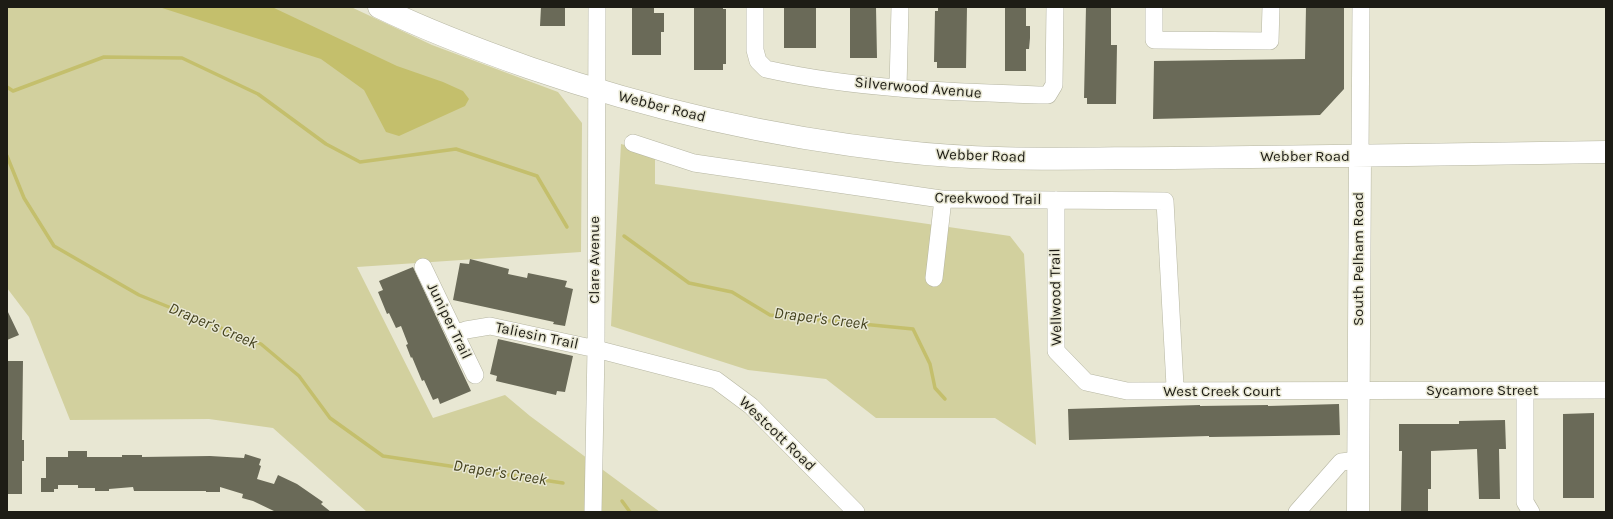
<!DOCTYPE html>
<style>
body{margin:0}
#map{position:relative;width:1613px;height:519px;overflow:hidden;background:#e8e7d3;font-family:Karla,sans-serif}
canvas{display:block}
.frame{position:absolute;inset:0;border:8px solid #1d1c15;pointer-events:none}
</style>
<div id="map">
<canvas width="1613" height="519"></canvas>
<div class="frame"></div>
</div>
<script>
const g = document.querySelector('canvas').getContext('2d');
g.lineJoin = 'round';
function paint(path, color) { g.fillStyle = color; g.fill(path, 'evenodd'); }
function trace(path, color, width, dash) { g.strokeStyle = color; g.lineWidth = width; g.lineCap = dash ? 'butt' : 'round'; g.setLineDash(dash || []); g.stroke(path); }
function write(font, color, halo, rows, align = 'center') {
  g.font = font + ' Karla,sans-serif'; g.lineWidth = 3; g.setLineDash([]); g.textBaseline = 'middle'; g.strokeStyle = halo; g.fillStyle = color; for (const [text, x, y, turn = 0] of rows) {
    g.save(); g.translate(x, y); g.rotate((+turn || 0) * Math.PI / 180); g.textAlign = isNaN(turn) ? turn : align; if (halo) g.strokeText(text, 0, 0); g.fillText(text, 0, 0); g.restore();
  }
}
paint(new Path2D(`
 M7 7H351L432 45 558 92 582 123 581 252 357 267 433 418 505 395 530 416 660 512H367L273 428 209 419 70 420 29 317 7 288Z
 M621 144 655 153V184L1010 236 1024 254 1036 445 995 418H876L826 379 748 370 611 326Z`), '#d2d09e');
paint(new Path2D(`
 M159 7H272L397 66 443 82 463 91 469 99 465 106 399 136 386 132 364 90 321 59Z`), '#c4bf6c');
trace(new Path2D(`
 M7 87 13 91 104 57 182 58 258 94 326 144 360 162 456 149 537 176 567 227
 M7 156 24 198 54 246 139 295 261 344 299 376 330 418 383 456 563 483
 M624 236 689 283 732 292 770 315 913 329 930 364 935 388 945 399
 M622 501 630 512`), '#c4bf6c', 3.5);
paint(new Path2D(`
 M541 7H565V26H540Z
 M632 7H654V13H664V32H661V55H632Z
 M694 7H723V9H726V64H723V70H694Z
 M784 7H816V48H784Z
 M850 7H876L877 58H850Z
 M938 7H967L966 68H937V62H934L935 11H938Z
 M1005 7H1026V26H1030V38L1029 49H1026V71H1005Z
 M1086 7H1111V45H1117L1116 104H1087V98H1084Z
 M1306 7H1344V89L1320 115 1153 119 1154 61 1305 59Z
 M470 259 509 269 508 274 527 278 528 273 567 281 565 287 573 289 565 326 553 324 554 322 453 300 460 263 469 264Z
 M413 267 471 391 440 404 438 398 433 400 424 380 422 381 412 357 411 358 406 345 408 344 401 326 396 328 389 313 387 314 378 292 383 290 379 281Z
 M7 310 19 335 7 340Z
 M498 339 573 356 565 392 557 391 556 395 496 381 497 376 490 374Z
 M7 361H23L22 440H24V461H22V494H7Z
 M1339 404 1340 435 1209 437V436L1069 440 1068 409 1200 405V406L1268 405V406Z
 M1594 413V498H1563V414Z
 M1505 420 1506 449H1499L1500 499H1479L1477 449 1431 451V489H1428V512H1401L1402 451H1399V424H1459V421Z
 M68 451H87V457H122V455H142V457L210 456 244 458 245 454 261 459 259 465 261 466 257 479 274 484 278 475 297 484 323 502 321 504 331 512H276L253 501 242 498 243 494 220 487V492H206V491H134L133 487 109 489V491H95V488H78V485H58V489H54V492H41V478H46V457H68Z`), '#6a6a58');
const minor = new Path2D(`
 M755 7V50L758 61 766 69C855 89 949 92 1040 95H1048L1054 85 1055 7
 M1154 7V40L1270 41 1271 7
 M898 88 900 7
 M633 143 694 163 941 199 1165 201 1175 386
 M1360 156 1361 7
 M1056 200V351L1086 382 1127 391 1606 390
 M423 267 475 375
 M934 278 943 199
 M455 334 466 330 490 326 596 349 716 380 751 406 856 512
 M1525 391V502L1531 512
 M593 512 596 349 597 7
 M1297 512 1341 462 1358 460`);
const major = new Path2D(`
 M379 7C428 31 479 50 530 68 649 109 772 137 897 151 988 162 1081 158 1173 158 1317 157 1462 154 1606 152
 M1358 512 1360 156`);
trace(minor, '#b6b6a2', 18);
trace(major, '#b6b6a2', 23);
trace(minor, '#fff', 17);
trace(major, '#fff', 22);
write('15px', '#1d1c15', '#e8e7d3', [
 ["Silverwood Avenue",918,88,5],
 ["Webber Road",662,107,14],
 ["Webber Road",981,156,2],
 ["Webber Road",1305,157],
 ["Creekwood Trail",988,199,1],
 ["South Pelham Road",1359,259,-90],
 ["Clare Avenue",595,260,-90],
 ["Wellwood Trail",1056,297,-91],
 ["Juniper Trail",449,321,64],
 ["Taliesin Trail",537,336,12],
 ["Sycamore Street",1482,391],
 ["West Creek Court",1222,392],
 ["Westcott Road",777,434,44]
]);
write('italic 16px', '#43411d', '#e8e7d3', [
 ["Draper's Creek",821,319,7],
 ["Draper's Creek",213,326,23],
 ["Draper's Creek",500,473,9]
]);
</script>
